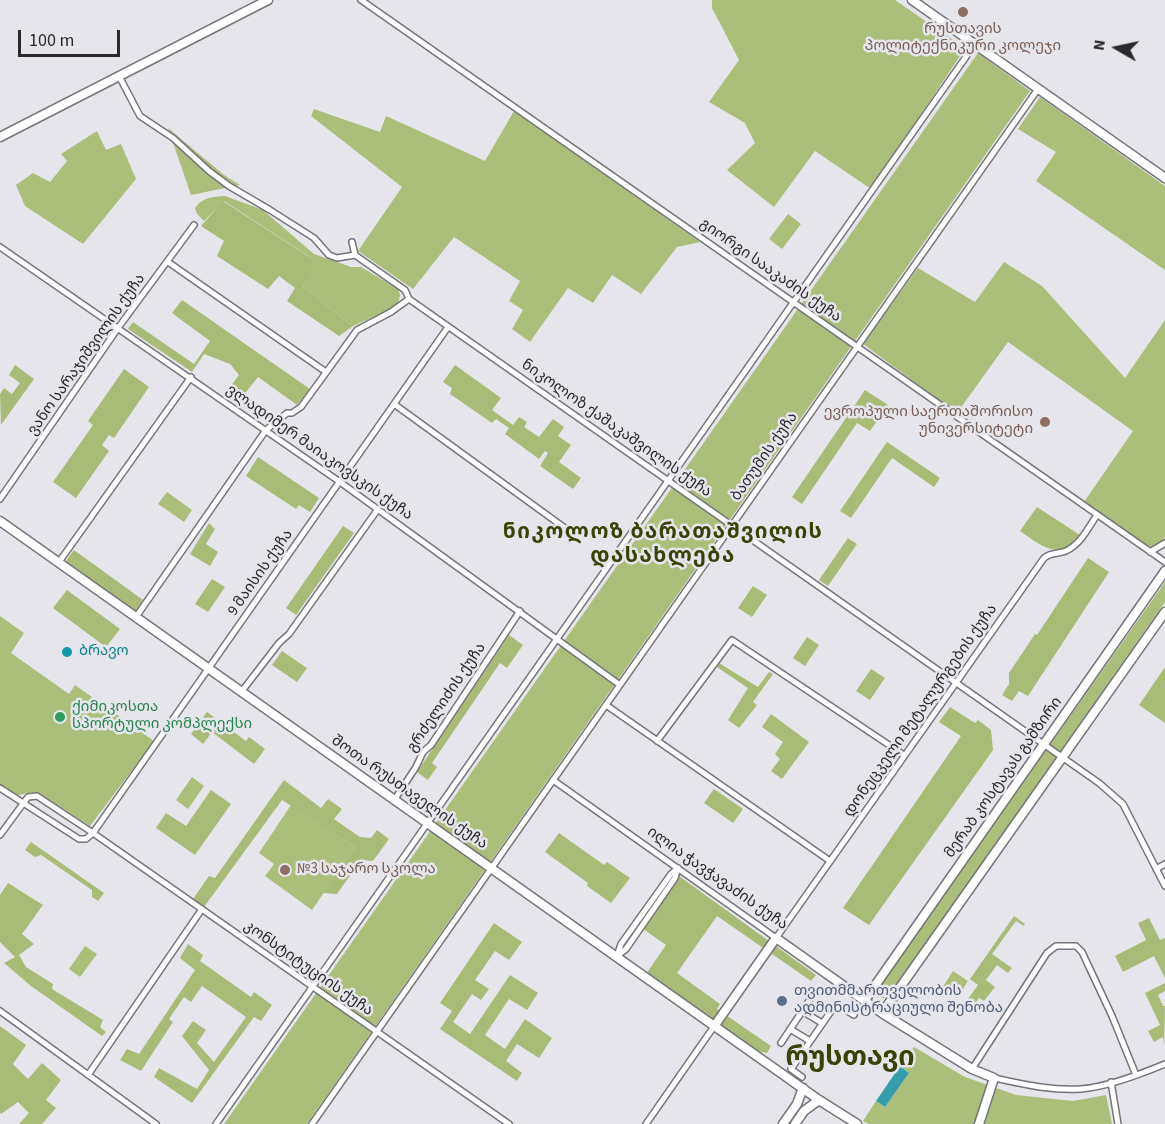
<!DOCTYPE html>
<meta charset="utf-8">
<style>
body{margin:0}
#map{position:relative;width:1165px;height:1124px;overflow:hidden;background:#e6e5ec;font-family:"Source Sans 3",sans-serif}
canvas{display:block}
.north{position:absolute;left:1087px;top:18px;width:60px;height:60px;-webkit-text-stroke:4px #e6e5ec;paint-order:stroke;rotate:279deg;font-size:16px;font-weight:700;line-height:24px;text-align:center;color:#2a292c}
.north::after{content:'';display:block;margin:auto;width:21px;height:27px;background:#2a292c;clip-path:polygon(50% 0,100% 100%,50% 72%,0 100%)}
.scale{position:absolute;left:18px;top:30px;width:102px;height:27px;box-sizing:border-box;border:3px solid #2a292c;border-top:0;padding-left:8px;font-size:18px;line-height:21px;white-space:nowrap;color:#2a292c;-webkit-text-stroke:4px #e6e5ec;paint-order:stroke}
</style>
<div id="map">
<canvas width="1165" height="1124"></canvas>
<div class="north">N</div>
<div class="scale">100 m</div>
</div>
<script>
const g = document.querySelector('canvas').getContext('2d');
g.lineJoin = 'round';
function paint(path, color) { g.fillStyle = color; g.fill(path, 'evenodd'); }
function trace(path, color, width, dash) { g.strokeStyle = color; g.lineWidth = width; g.lineCap = dash ? 'butt' : 'round'; g.setLineDash(dash || []); g.stroke(path); }
function write(font, color, halo, rows, align = 'center') {
  g.font = font + ' "Source Sans 3","Noto Sans Georgian",sans-serif'; g.lineWidth = 5; g.setLineDash([]); g.textBaseline = 'middle'; g.strokeStyle = halo; g.fillStyle = color; for (const [text, x, y, turn = 0] of rows) {
    g.save(); g.translate(x, y); g.rotate((+turn || 0) * Math.PI / 180); g.textAlign = isNaN(turn) ? turn : align; if (halo) g.strokeText(text, 0, 0); g.fillText(text, 0, 0); g.restore();
  }
}
paint(new Path2D(`
 M712 0H895L956 42 960 56 871 189 815 151 774 207 727 170 755 143 745 123 709 102 739 60 712 8Z
 M978 53 1030 91 307 1124H224Z
 M1040 97 1165 186V270L1036 181 1056 152 1018 129Z
 M314 109 380 132 386 116 485 161 514 111 700 242 677 247 641 294 612 275 593 303 568 288 530 342 512 329 523 310 509 301 520 281 454 237 413 289 358 251 402 187 311 116Z
 M168 128 224 175 240 185 191 195Z
 M97 131 106 150 121 144 136 179 83 244 25 206 16 185 33 173 50 182 67 161 61 154Z
 M225 196 263 210 314 254 351 267H361L398 289 400 295 398 304 391 309 353 326 303 287 313 259 224 201 204 221 197 214 195 208C202 197 213 197 225 196Z
 M788 214 801 224 782 249 769 239Z
 M1004 262 1042 286 1125 378 1165 320V537L1155 550 1084 502 1133 431 1008 342 957 413 863 344 918 268 975 302Z
 M167 492 192 510 184 522 158 504Z
 M1165 582V602L888 997 882 998 878 995V988Z
 M0 616 24 633 11 653 69 694 75 685 154 741 90 826 41 794 27 793 16 796 0 784Z
 M192 777 204 786 188 809 176 800Z
 M291 805 355 847 312 910 265 876 274 864 259 853Z
 M85 946 97 954 80 977 69 969Z
 M953 971 968 981 957 998 942 988Z
 M914 1047 965 1077 1016 1095 1073 1101 1106 1095 1112 1124H869L863 1121 876 1101 885 1107 909 1073 900 1066Z`), '#abbf7b');
paint(new Path2D(`
 M223 201 314 260 303 287 353 326 339 336 287 301 295 288 279 276 268 289 217 256 224 241 201 226Z
 M182 300 310 389 297 405 258 377 238 402 226 392 239 375 230 364 204 354 192 372 128 329 133 322 194 364 210 341 172 313Z
 M15 365 34 379 1 425 0 394 4 388 12 394 20 383 9 375Z
 M455 365 501 398 492 410 513 425 519 417 527 422 524 427 539 437 553 419 564 427 558 436 571 445 559 462 581 478 573 489 540 466 548 453 545 451 539 459 505 434 509 428 496 419 492 423 450 394 452 388 443 382Z
 M124 369 149 387 114 438 109 435 102 445 109 451 76 498 53 482 93 425 88 421Z
 M865 390 888 405 870 431 857 423 802 504 792 497Z
 M887 442 940 478 934 487 892 458 851 518 840 511Z
 M258 457 319 498 310 512 299 505 296 509 246 476Z
 M1037 507 1080 535C1059 562 1042 546 1020 531Z
 M209 523 215 529 206 544 218 552 210 566 190 554Z
 M343 526 354 533 296 615 286 608Z
 M848 538 857 544 828 586 819 580Z
 M74 550 143 600 136 611 66 561Z
 M1088 558 1109 572 1028 696 1019 691 1012 701 1002 695 1009 684V673L1035 634 1037 635Z
 M212 579 225 587 208 612 195 604Z
 M753 586 767 595 752 617 738 608Z
 M67 590 120 629 106 647 53 608Z
 M509 635 523 645 507 668 500 663 432 763 437 767 428 780 417 772Z
 M807 637 819 645 805 666 793 658Z
 M282 651 307 668 297 682 272 665Z
 M719 663 758 687 769 672 773 674 753 702 757 705 739 728 728 720 748 688 717 667Z
 M1165 667V723L1139 705Z
 M871 669 885 678 870 700 856 691Z
 M950 707 975 723 978 720 991 730 993 750 869 925 843 908 961 736 939 722Z
 M207 712 246 741 249 737 265 749 254 764 212 732 203 744 191 734Z
 M771 714 809 742 782 779 771 771 780 759 775 754 783 742 762 727Z
 M284 780 321 808 328 799 342 809 334 819 360 837 371 838 377 830 389 839 373 861 361 860 337 894 323 893 355 847 282 800 204 907 193 899 209 876 215 878Z
 M714 789 743 809 733 823 704 803Z
 M211 790 231 804 195 855 156 828 166 813 186 826Z
 M559 833 604 865 607 862 630 878 611 903 587 886 588 883 545 852Z
 M31 842 104 893 98 901 92 897V890L41 855 35 857 25 850Z
 M679 876 816 975 811 981 717 916 677 973 720 1004 717 1009 771 1046 767 1053 753 1050 646 974 666 945 642 928Z
 M8 883 43 905 22 934 34 944 19 955 26 967 53 984 52 989 103 1020 100 1027 106 1032 102 1036 31 986 4 963 15 957 0 942V895Z
 M1014 916 1025 924 1024 926 1016 921 992 954 1012 968 1008 973 997 965 986 980 995 987 984 1001 979 998 968 1014 963 1006 978 985 970 979Z
 M1149 918 1160 940 1165 938V978L1154 956 1123 972 1115 956 1146 940 1138 923Z
 M494 923 522 942 509 960 495 951 475 980 489 989 481 1000 472 994 453 1022 470 1034 510 975 538 993 527 1010 509 999 485 1035 505 1049 525 1019 552 1038 539 1058 517 1044 506 1061 522 1073 517 1081 440 1029 452 1011 440 1003Z
 M188 944 203 955 200 961 251 997 254 992 272 1005 261 1021 254 1017 192 1103 154 1077 159 1068 197 1089 209 1070 182 1036 193 1021 206 1030 197 1043 214 1062 246 1017 202 986 191 1002 184 997 169 1019 173 1022 141 1071 120 1060 127 1049 139 1054 195 970 180 958Z
 M1165 983V991L1158 995 1163 1006H1165L1164 1046 1163 1037 1154 1042 1148 1031 1160 1025 1145 993Z
 M0 1026 26 1045 13 1064 28 1079 42 1063 61 1080 46 1100 56 1108 42 1124H19L29 1113 18 1102 1 1114 0 1112Z`), '#a8bc77');
paint(new Path2D(`
 M900 1066 909 1073 885 1107 876 1101Z`), '#369eaa');
const street = new Path2D(`
 M361 0 1165 562
 M119 76 140 116 173 138 209 171 229 186 270 210 314 238 329 255 337 258 355 255
 M352 242 355 255 405 290 409 299 1099 783 1123 804 1165 886
 M0 247 340 482 620 685
 M168 262 326 372
 M448 327 93 833 509 1124
 M394 404 569 531
 M0 499 118 328 194 225
 M1150 552 1165 543
 M59 562 191 377
 M136 617 266 430 287 413H292L301 407 357 330 391 312 409 299
 M242 691 279 643 289 634 378 509
 M606 705 830 861
 M657 741 732 640 904 755
 M553 780 776 938 1044 558C1051 552 1058 554 1066 551 1081 544 1088 528 1097 515
 M0 788 79 839H86L93 833 37 796 28 797 0 835
 M395 799 416 767 423 752 431 745 520 611
 M678 868 675 878 626 949 617 956 621 944 671 874Z
 M1156 869 1165 864
 M0 1011 156 1124
 M802 1011 822 1023
 M790 1029 810 1041
 M781 1043 813 995
 M972 1069 1047 953 1056 946H1076L1082 952 1112 1016 1136 1075
 M88 1075 202 909
 M802 1077 791 1069 836 1004 854 1015
 M994 1078C1022 1084 1051 1091 1081 1089 1106 1087 1141 1074 1165 1064
 M1111 1082 1118 1124
 M216 1124 975 44
 M312 1124 1038 89
 M646 1124 715 1025`);
const secondary = new Path2D(`
 M912 0 1165 178
 M0 137 268 0
 M0 521 819 1100 857 1124
 M865 1000 1165 571
 M882 1013 1165 612
 M715 1025 776 938 882 1013 972 1069 994 1078 979 1124
 M783 1124 797 1104 803 1088
 M795 1124 804 1111 819 1100`);
trace(street, '#75747a', 8);
trace(secondary, '#75747a', 11);
trace(street, '#fff', 5);
trace(secondary, '#fff', 8);
for (const [x, y, r, color] of [
 [963,12,6,"#8d6e63"],
 [1045,422,6,"#8d6e63"],
 [67,652,6,"#0f9aa8"],
 [60,717,6,"#2e9e5b"],
 [285,870,6,"#8d6e63"],
 [782,1001,6,"#5c6f8a"]
]) { const dot = new Path2D(); dot.arc(x, y, r, 0, 2 * Math.PI); g.fillStyle = color; g.fill(dot); trace(dot, '#e6e5ec', 2); }
write('15px', '#785e54', '#e6e5ec', [
 ["რუსთავის",963,30],
 ["პოლიტექნიკური კოლეჯი",963,47],
 ["ევროპული საერთაშორისო",1033,413,"right"],
 ["უნივერსიტეტი",1033,430,"right"],
 ["№3 საჯარო სკოლა",297,870,"left"]
]);
write('15px', '#2a292c', '#e6e5ec', [
 ["გიორგი სააკაძის ქუჩა",770,271,35],
 ["ვანო სარაჯიშვილის ქუჩა",87,355,-55],
 ["ნიკოლოზ ქაშაკაშვილის ქუჩა",616,429,35],
 ["ვლადიმერ მაიაკოვსკის ქუჩა",319,453,35],
 ["ბათუმის ქუჩა",765,457,-55],
 ["9 მაისის ქუჩა",261,573,-55],
 ["გრძელიძის ქუჩა",447,698,-56],
 ["დონეცკელი მეტალურგების ქუჩა",921,711,-55],
 ["მერაბ კოსტავას გამზირი",1004,778,-55],
 ["შოთა რუსთაველის ქუჩა",409,793,35],
 ["ილია ჭავჭავაძის ქუჩა",717,879,35],
 ["კონსტიტუციის ქუჩა",308,969,35]
]);
write('15px', '#0d838f', '#e6e5ec', [
 ["ბრავო",79,652]
], 'left');
write('15px', '#27864d', '#e6e5ec', [
 ["ქიმიკოსთა",72,708],
 ["სპორტული კომპლექსი",72,725]
], 'left');
write('15px', '#4e5e75', '#e6e5ec', [
 ["თვითმმართველობის",794,992],
 ["ადმინისტრაციული შენობა",794,1009]
], 'left');
g.letterSpacing = '1.5px';
write('bold 21px', '#394306', '#e6e5ec', [
 ["ნიკოლოზ ბარათაშვილის",663,533],
 ["დასახლება",663,557]
]);
g.letterSpacing = '0px';
write('bold 27px', '#394306', '#e6e5ec', [
 ["რუსთავი",850,1059]
]);
</script>
